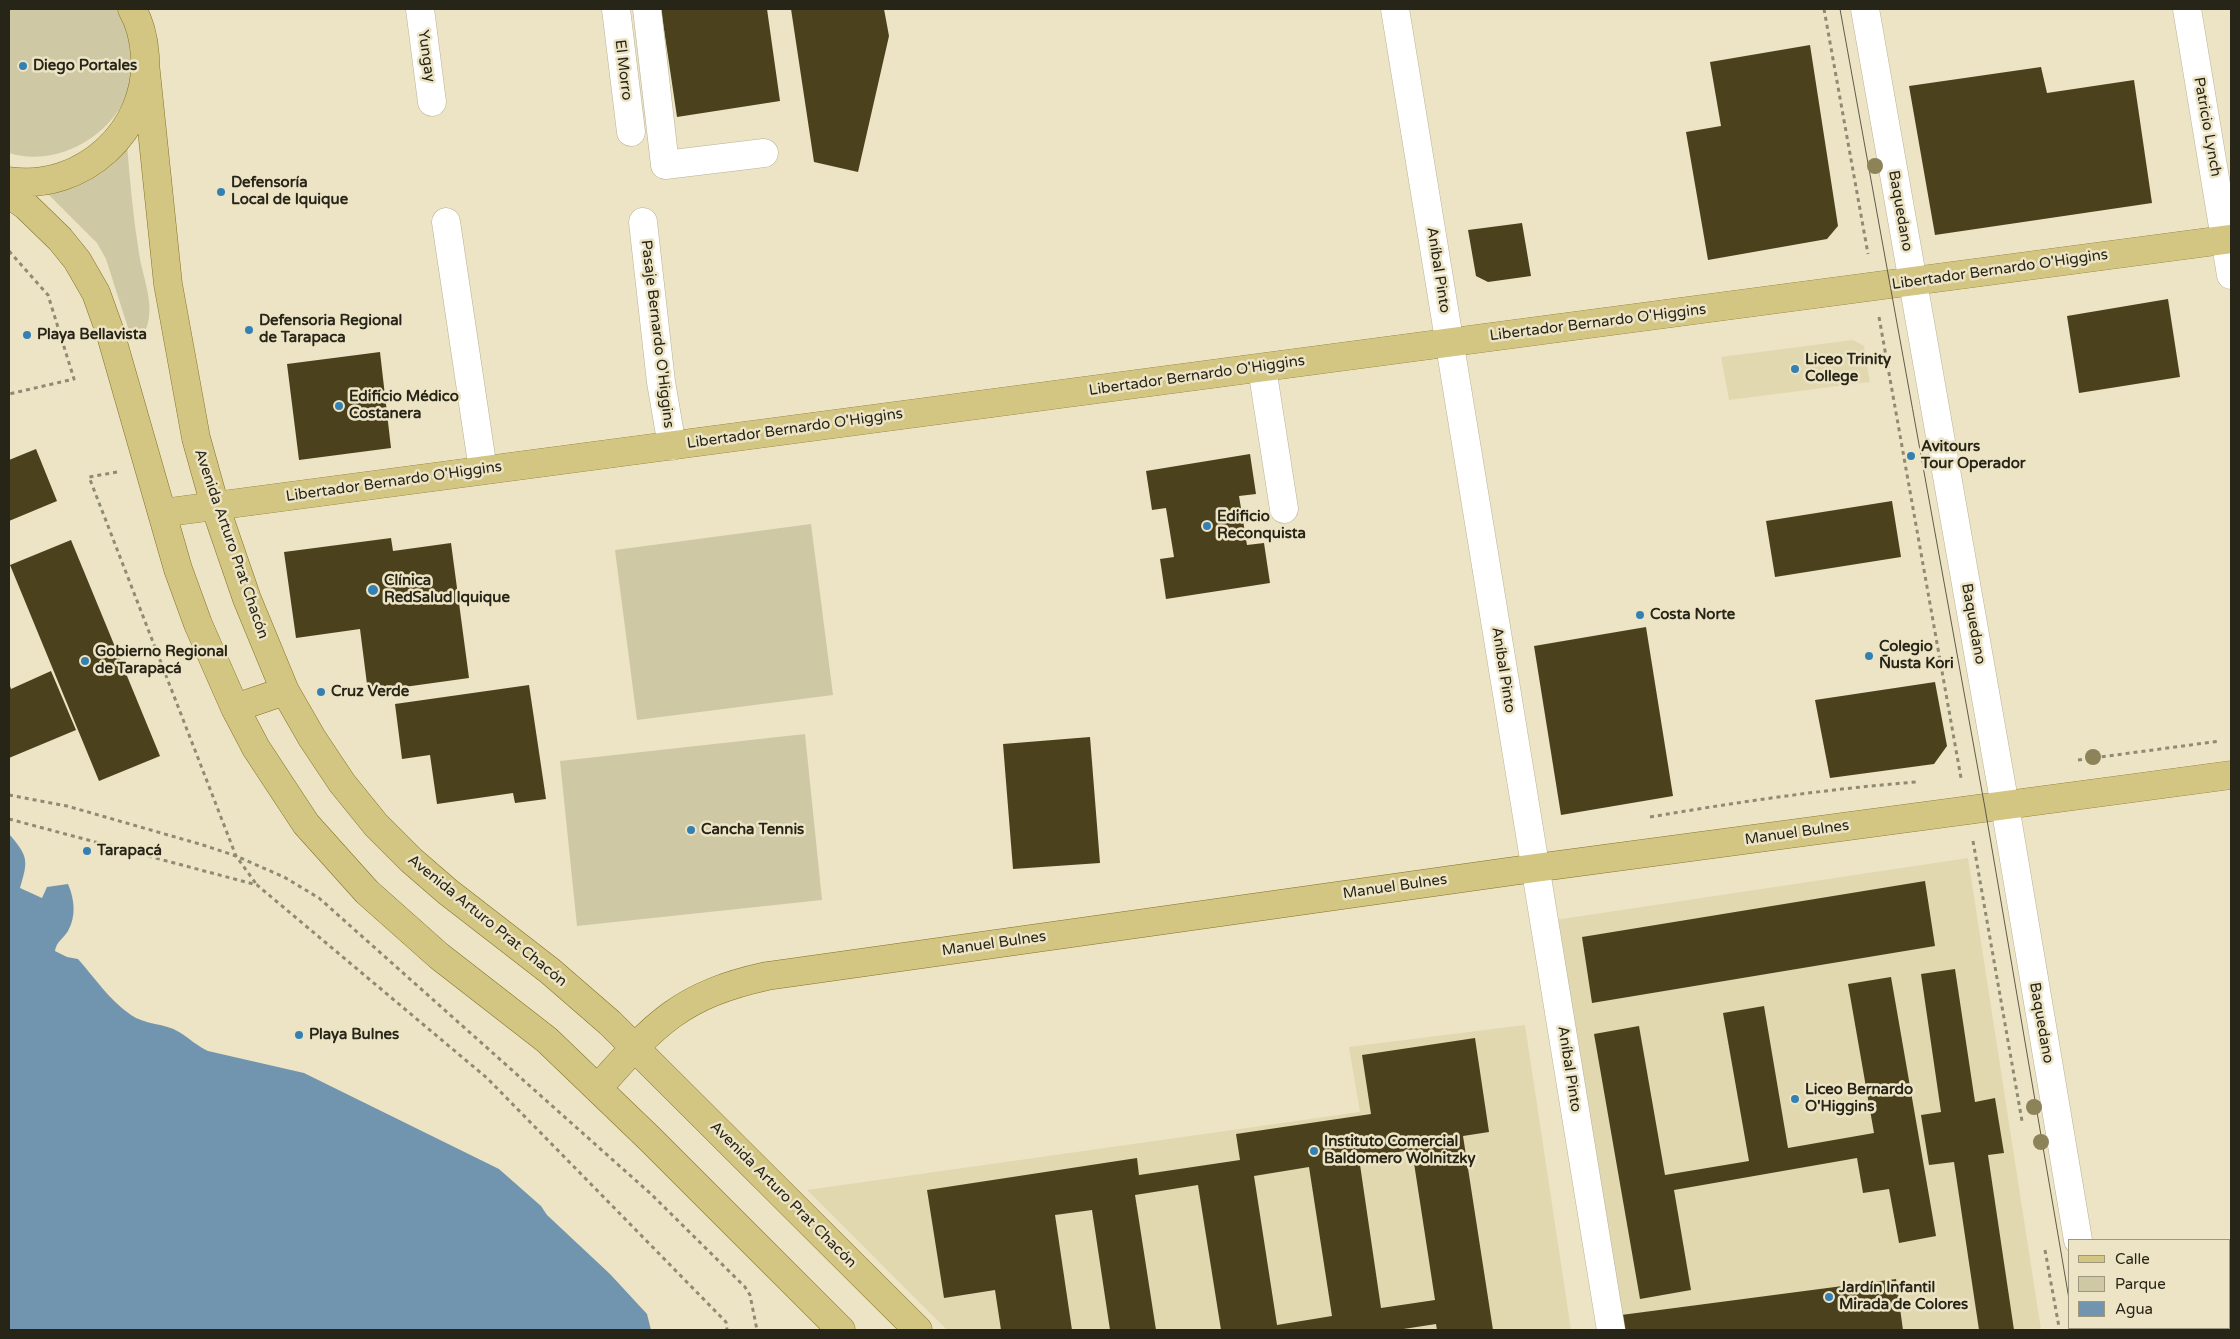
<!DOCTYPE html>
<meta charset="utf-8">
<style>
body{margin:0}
#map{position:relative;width:2240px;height:1339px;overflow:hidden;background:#ece4c4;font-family:"Varela Round",sans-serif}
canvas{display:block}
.frame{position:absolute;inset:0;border:10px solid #272418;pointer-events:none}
.legend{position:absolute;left:2068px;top:1239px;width:162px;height:90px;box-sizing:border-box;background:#ece4c4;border:1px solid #9d977f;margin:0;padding:6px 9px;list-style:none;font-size:15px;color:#272418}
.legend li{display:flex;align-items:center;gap:10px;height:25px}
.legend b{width:25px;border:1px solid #9d977f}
</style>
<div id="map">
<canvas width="2240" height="1339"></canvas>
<div class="frame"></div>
<ul class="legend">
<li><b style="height:6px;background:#d3c582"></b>Calle</li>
<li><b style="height:14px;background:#cfc8a4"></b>Parque</li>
<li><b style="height:14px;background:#7295af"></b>Agua</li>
</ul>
</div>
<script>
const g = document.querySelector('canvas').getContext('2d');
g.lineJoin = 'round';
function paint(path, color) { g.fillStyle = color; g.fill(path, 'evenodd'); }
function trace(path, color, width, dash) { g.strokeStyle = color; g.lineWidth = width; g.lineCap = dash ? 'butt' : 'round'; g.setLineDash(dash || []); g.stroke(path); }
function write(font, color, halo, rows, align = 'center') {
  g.font = font + ' "Varela Round",sans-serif'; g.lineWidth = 5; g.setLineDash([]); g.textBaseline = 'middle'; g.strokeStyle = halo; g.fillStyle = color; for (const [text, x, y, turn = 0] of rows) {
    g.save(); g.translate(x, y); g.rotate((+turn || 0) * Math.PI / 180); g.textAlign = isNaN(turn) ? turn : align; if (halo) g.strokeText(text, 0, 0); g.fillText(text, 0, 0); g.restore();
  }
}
paint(new Path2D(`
 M1853 340 1864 346 1870 382 1729 400 1721 357Z
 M1968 858 2041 1330H1903L1896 1279 1621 1315 1555 920Z
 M1525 1025 1571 1330H947L807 1190 1360 1112 1349 1047Z`), '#e1d8b0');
paint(new Path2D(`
 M9 9H121C129 27 135 48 133 69 129 126 64 170 9 153Z
 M127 145C130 181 133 217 139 253 142 276 156 305 146 329L136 333 129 331 106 259 97 243 43 189Z
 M811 524 833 695 637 720 615 550Z
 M805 734 822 900 577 926 560 761Z`), '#cfc8a4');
paint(new Path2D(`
 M9 834C29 857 28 861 20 888L42 898 47 887 68 884C75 900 76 917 68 931 63 939 56 942 55 951L67 957 78 959C95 978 109 1000 131 1015 145 1025 165 1023 179 1032 189 1038 197 1046 208 1051L304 1073 499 1169 541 1206 547 1215 610 1274 647 1314 651 1330H9Z`), '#7295af');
paint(new Path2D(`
 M661 9H767L780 101 677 117Z
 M791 9H884L889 36 858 172 814 162Z
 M1810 45 1838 226 1827 239 1708 260 1686 132 1721 126 1710 62Z
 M2041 67 2047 93 2134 80 2152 203 1935 235 1909 86Z
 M1522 223 1531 276 1488 282 1476 276 1468 230Z
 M2168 299 2180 377 2079 393 2067 316Z
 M380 352 391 448 299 460 287 364Z
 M36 449 57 501 9 521V460Z
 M1250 454 1256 494 1239 496 1247 545 1264 543 1270 583 1166 599 1160 559 1174 557 1166 508 1152 510 1146 471Z
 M1892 501 1901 557 1775 577 1766 521Z
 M391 538 393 551 451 543 469 678 368 692 360 629 296 638 284 552Z
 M71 540 160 756 99 781 10 565Z
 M1646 627 1673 796 1561 815 1534 646Z
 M51 671 76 730 9 758V683L11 689Z
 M1935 682 1947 746 1934 764 1830 778 1815 700Z
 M529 685 546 799 515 803 513 793 437 804 430 755 402 759 395 704Z
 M1090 737 1100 863 1013 869 1003 744Z
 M1925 881 1935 946 1592 1003 1582 937Z
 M1955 969 1975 1102 1995 1098 2004 1153 1988 1155 2014 1330H1979L1954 1162 1929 1165 1921 1115 1941 1112 1921 974Z
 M1891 977 1936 1236 1899 1243 1889 1189 1863 1193 1857 1158 1674 1190 1691 1290 1640 1299 1594 1034 1639 1026 1665 1175 1749 1161 1723 1013 1764 1006 1788 1148 1874 1133 1848 984Z
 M1475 1038 1489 1132 1463 1136 1493 1330H1437L1436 1324 1397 1330H1221L1198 1185 1135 1195 1156 1330H1110L1092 1210 1055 1215 1072 1330H1001L995 1290 944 1298 927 1190 1137 1158 1139 1175 1240 1160 1236 1134 1371 1114 1362 1055ZM1412 1150 1435 1300 1381 1308 1359 1158ZM1309 1167 1332 1316 1277 1325 1254 1176Z
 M1896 1279 1903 1330H1624L1621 1315Z
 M2141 1328H2225V1330H2142Z`), '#4b421d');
const minor = new Path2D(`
 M420 9 432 102
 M616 9 631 132
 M647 9 665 165 764 153
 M1395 9 1611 1330
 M1865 9 2005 806 2078 1240
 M2187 9 2231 275
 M446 222 483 470
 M643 222 661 382 672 446
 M1262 368 1284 509
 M2093 1328V1330`);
const major = new Path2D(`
 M145 63 168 284 196 438 215 506 247 599 285 691 312 738 342 783 376 825 411 860 448 892 550 971 610 1023 918 1330
 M9 181C82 192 150 130 145 56 144 40 140 23 132 9
 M9 194 26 206 60 239 77 260 96 293 110 332 178 569 198 624 235 708 256 748 306 824 367 892 439 956 547 1040 650 1139 841 1330
 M162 513 2231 239
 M235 708 285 691
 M598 1088C655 1024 680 995 767 976L1535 868 2231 775`);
trace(minor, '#b8b191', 29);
trace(major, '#847426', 29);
trace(new Path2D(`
 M1824 9 1868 254
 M9 251 48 295 74 379 9 394
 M1879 317 1961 778
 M117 472 89 477 236 856 257 885
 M2078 760 2220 741
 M9 795 67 806 203 845 236 856 284 877 319 898 651 1194 745 1287 750 1295 757 1330
 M1650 817C1738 802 1826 789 1916 782
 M9 819 257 885 487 1078 726 1322 727 1330
 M1973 841 2022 1121
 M2045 1250 2059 1327`), '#8f8a73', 3, [4, 4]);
trace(minor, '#fff', 28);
trace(major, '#d3c582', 28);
trace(new Path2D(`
 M1840 9 1985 808 2069 1299
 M2074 1328V1330`), '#5f5b49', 1);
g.fillStyle = '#8c8358';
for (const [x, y] of [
 [1875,166],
 [2093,757],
 [2034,1107],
 [2041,1142]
]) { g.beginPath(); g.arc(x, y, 8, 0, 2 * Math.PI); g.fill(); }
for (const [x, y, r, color] of [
 [23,66,5,"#3480b3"],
 [221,192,5,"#3480b3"],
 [249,330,5,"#3480b3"],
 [27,335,5,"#3480b3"],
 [1795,369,5,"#3480b3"],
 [339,406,5,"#3480b3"],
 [1911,456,5,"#3480b3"],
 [1207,526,5,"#3480b3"],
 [373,590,6,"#3480b3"],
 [1640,615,5,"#3480b3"],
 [1869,656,5,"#3480b3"],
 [85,661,5,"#3480b3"],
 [321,692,5,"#3480b3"],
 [691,830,5,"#3480b3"],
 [87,851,5,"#3480b3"],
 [299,1035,5,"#3480b3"],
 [1795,1099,5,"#3480b3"],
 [1314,1151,5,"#3480b3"],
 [1829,1297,5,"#3480b3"]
]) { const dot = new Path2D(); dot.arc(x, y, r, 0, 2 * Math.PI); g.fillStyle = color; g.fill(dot); trace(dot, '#ece4c4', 2); }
write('15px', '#272418', '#ece4c4', [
 ["Yungay",426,56,82],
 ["El Morro",623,70,83],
 ["Patricio Lynch",2207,127,80],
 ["Baquedano",1900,211,80],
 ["Aníbal Pinto",1438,270,81],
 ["Libertador Bernardo O'Higgins",2000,270,-8],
 ["Libertador Bernardo O'Higgins",1598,323,-7],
 ["Pasaje Bernardo O'Higgins",657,334,83],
 ["Libertador Bernardo O'Higgins",1197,376,-8],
 ["Libertador Bernardo O'Higgins",795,429,-8],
 ["Libertador Bernardo O'Higgins",394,482,-8],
 ["Avenida Arturo Prat Chacón",231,544,71],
 ["Baquedano",1973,624,80],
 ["Aníbal Pinto",1503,670,81],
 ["Manuel Bulnes",1797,833,-8],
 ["Manuel Bulnes",1395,887,-8],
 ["Avenida Arturo Prat Chacón",487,921,39],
 ["Manuel Bulnes",994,944,-8],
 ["Baquedano",2041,1023,80],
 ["Aníbal Pinto",1569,1069,81],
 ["Avenida Arturo Prat Chacón",783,1195,45]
]);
write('bold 15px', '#272418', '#ece4c4', [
 ["Diego Portales",33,66],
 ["Defensoría",231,183],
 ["Local de Iquique",231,200],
 ["Defensoria Regional",259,321],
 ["de Tarapaca",259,338],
 ["Playa Bellavista",37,335],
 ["Liceo Trinity",1805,360],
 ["College",1805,377],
 ["Edificio Médico",349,397],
 ["Costanera",349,414],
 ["Avitours",1921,447],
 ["Tour Operador",1921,464],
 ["Edificio",1217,517],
 ["Reconquista",1217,534],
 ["Clínica",384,581],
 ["RedSalud Iquique",384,598],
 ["Costa Norte",1650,615],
 ["Colegio",1879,647],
 ["Ñusta Kori",1879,664],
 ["Gobierno Regional",95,652],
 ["de Tarapacá",95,669],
 ["Cruz Verde",331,692],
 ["Cancha Tennis",701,830],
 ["Tarapacá",97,851],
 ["Playa Bulnes",309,1035],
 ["Liceo Bernardo",1805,1090],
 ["O'Higgins",1805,1107],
 ["Instituto Comercial",1324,1142],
 ["Baldomero Wolnitzky",1324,1159],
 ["Jardín Infantil",1839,1288],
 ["Mirada de Colores",1839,1305]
], 'left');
</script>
